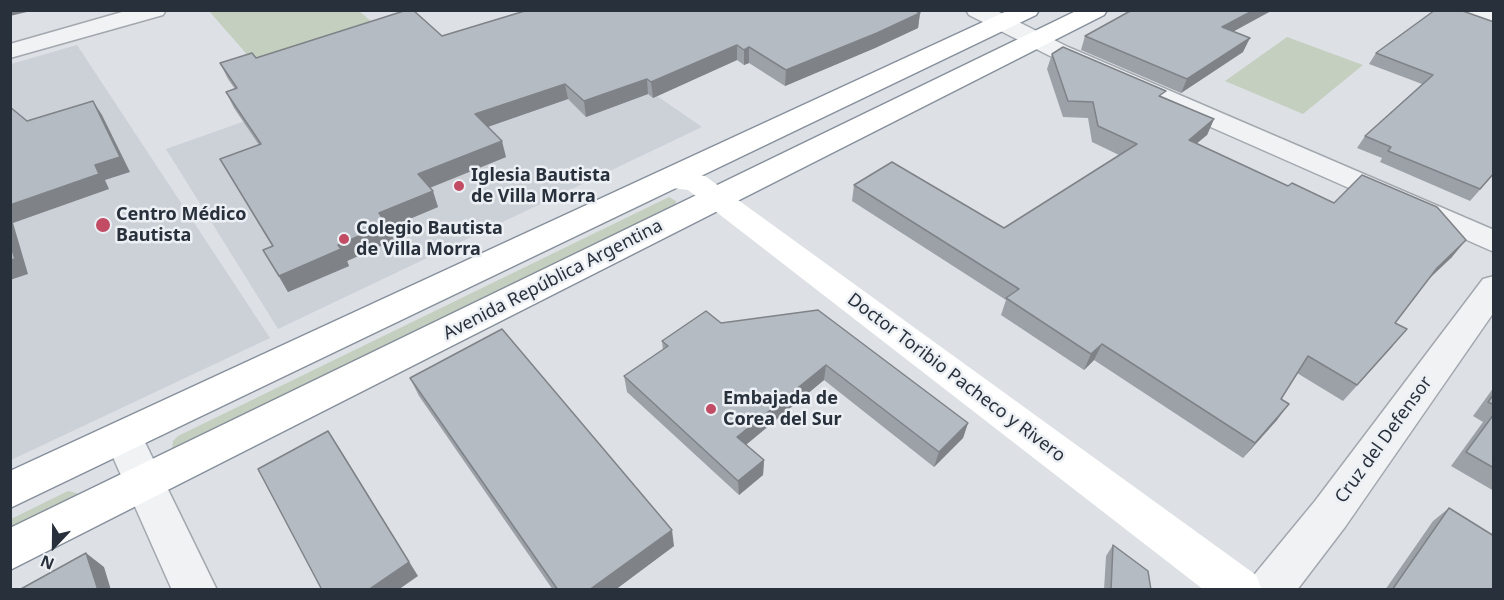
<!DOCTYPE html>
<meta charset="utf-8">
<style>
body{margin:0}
#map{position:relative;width:1504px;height:600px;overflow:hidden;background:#dde1e6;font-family:"Noto Sans",sans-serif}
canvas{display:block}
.frame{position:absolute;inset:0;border:12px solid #28303b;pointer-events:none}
.north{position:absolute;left:24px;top:516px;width:60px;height:60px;-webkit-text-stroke:4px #ecf0f4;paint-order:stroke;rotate:202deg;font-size:16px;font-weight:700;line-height:24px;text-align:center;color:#28303b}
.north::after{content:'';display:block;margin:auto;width:21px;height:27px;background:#28303b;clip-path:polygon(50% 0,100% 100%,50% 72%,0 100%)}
</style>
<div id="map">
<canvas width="1504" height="600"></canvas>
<div class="frame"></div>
<div class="north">N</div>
</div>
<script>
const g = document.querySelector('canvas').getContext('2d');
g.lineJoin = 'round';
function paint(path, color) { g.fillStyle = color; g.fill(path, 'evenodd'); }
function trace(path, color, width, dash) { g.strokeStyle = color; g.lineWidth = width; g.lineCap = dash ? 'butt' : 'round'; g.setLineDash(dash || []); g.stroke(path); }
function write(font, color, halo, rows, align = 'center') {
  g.font = font + ' "Noto Sans",sans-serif'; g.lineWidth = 5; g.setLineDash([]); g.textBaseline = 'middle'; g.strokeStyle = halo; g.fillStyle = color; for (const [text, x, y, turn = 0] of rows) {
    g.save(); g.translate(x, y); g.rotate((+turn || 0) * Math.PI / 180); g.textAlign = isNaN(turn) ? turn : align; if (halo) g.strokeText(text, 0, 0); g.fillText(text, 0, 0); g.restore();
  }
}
paint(new Path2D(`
 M541 16 702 127 278 329 166 149Z
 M77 45 270 338 11 460V64Z`), '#ccd0d7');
paint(new Path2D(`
 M209 11H359L378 27 258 67Z
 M1287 37 1363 65 1303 114 1225 81Z
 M669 197 676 201 675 206 175 451 172 449 173 441 178 436Z
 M68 491 77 493 78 498 11 536V519Z`), '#c4cfbf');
const minor = new Path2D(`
 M129 10H166L163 15 10 58V44Z
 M1457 10 1494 11V26L1460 15Z
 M1494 276V312L1345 527 1297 590H1248L1254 575 1315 501 1483 279Z
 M123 421 137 426 217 590H172L104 437 109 426Z`);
const tertiary = new Path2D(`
 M966 10H995L1068 47 1494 230V252L1052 57 969 15Z`);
const trunk = new Path2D(`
 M1009 10H1039L1036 15 10 508V471Z
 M1078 10H1107L1104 15 10 570V528Z`);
trace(minor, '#a3a8af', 3);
trace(tertiary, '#a3a8af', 3);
trace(trunk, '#868f9b', 3);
paint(minor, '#f0f2f4');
paint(tertiary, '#f0f2f4');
paint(new Path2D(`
 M667 171 705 176 1256 575 1262 590H1204L688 190 657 186 653 180 657 174Z`), '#fff');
paint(trunk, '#fff');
paint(new Path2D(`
 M1435 10 1494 174 1470 201 1380 162 1382 158 1357 148 1365 136 1422 84 1369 64 1376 53Z
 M920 13 918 28 875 48 785 86 749 63 744 65 737 60 653 98 648 94 586 117 568 99 487 127 506 157 430 188 438 207 388 228 394 240 347 261 349 266 288 292 263 250 272 246 220 159 259 145 234 108 226 92 235 89 228 79 220 63 256 58 442 36Z
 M1233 32 1243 52 1181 93 1081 50 1085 36Z
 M1052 54 1164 97 1214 119 1207 135 1196 143 1288 186 1452 257 1428 280 1395 323 1393 346 1343 401 1297 373 1281 399 1277 420 1243 458 1094 360 1084 370 1001 315 1006 300 852 201 854 185 1004 228 1119 155 1092 142 1088 118 1063 117 1047 69Z
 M721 323 968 423 963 438 934 467 824 380 746 445 764 460 763 475 739 495 627 392 624 376 663 350 662 341Z
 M410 378 674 546 615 590H553L419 396Z
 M1494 387V491L1451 466 1483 422 1473 416Z
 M1449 508 1494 590H1385L1433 521Z
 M1113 545 1151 590H1104L1106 556Z`), '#9ca1a7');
paint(new Path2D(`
 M10 10H31V11L10 16Z
 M1254 10H1273L1216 41 1222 27Z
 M920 13 918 28 875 48 785 86 786 70Z
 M1250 38 1243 52 1181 93 1187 79Z
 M737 45V60L653 98 651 82Z
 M749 47V63L744 65V50Z
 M647 79 648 94 586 117 584 101Z
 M565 84 568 99 479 130 475 114Z
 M93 101 102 115 130 172 105 180 109 189 13 223 28 274 10 280V205L95 165Z
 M1214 119 1207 135 1182 156 1189 140Z
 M502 141 506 157 424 190 418 174Z
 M433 191 438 207 388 228 394 240 347 261 349 266 288 292 279 276 379 213Z
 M1466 240 1452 257 1423 284 1437 268Z
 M1102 344 1094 360 1084 370 1091 354Z
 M826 365 824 380 737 452V437Z
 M1289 404 1277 420 1243 458 1255 443Z
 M968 423 963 438 934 467 939 452Z
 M338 446 418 576 398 590H368Z
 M764 460 763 475 739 495 738 481Z
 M672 530 674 546 615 590H589Z
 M86 553 104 567 111 590H98Z`), '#7f8388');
const building = new Path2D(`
 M407 10H413L442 36 528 10H914L920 13 877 33 786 70 749 47 744 50 737 45 651 82 647 79 584 101 565 84 475 114 502 141 418 174 433 191 379 213 387 224 338 245 341 249 279 276 263 250 273 246 220 159 261 144 226 92 237 88 220 63 252 53 256 58Z
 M1132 10H1254L1222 27 1250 38 1187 79 1085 36Z
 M1435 10H1460L1494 22V173L1480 189 1388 151 1391 147 1365 136 1433 75 1376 53Z
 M1063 47 1166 91 1159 96 1214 119 1189 140 1288 186 1292 183 1334 203 1362 175 1437 207 1466 240 1437 268 1395 323 1407 329 1357 385 1308 356 1281 399 1289 404 1255 443 1102 344 1091 354 1006 298 1019 289 854 185 892 162 1004 228 1137 144 1098 126 1093 102 1068 101 1052 54Z
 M93 101 120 157 95 165 99 174 10 205V107L27 121Z
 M10 243 15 259 10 260Z
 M818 310 968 423 939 452 826 365 737 437 764 460 738 481 624 376 668 346 662 341 706 311 721 323Z
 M502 329 672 530 589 590H558L410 378Z
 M1494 394V405L1488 402Z
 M1494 414V468L1466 452Z
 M328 431 409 562 368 590H322L258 469Z
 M1449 508 1494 536V590H1392Z
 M1113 545 1148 571 1151 590H1111Z
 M86 553 98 590H19Z`);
paint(building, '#b5bbc2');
trace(building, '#7f8388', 1.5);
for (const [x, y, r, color] of [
 [459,186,6,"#c14c63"],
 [103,225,8,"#c14c63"],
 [344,239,6,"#c14c63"],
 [711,409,6,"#c14c63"]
]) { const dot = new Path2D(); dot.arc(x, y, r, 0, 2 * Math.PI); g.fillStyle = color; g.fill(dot); trace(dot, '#ecf0f4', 2); }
write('bold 18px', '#28303b', '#ecf0f4', [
 ["Iglesia Bautista",471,176],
 ["de Villa Morra",471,197],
 ["Centro Médico",116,215],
 ["Bautista",116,236],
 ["Colegio Bautista",356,229],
 ["de Villa Morra",356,250],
 ["Embajada de",723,399],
 ["Corea del Sur",723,420]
], 'left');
write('18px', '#28303b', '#ecf0f4', [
 ["Avenida República Argentina",553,280,-27],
 ["Doctor Toribio Pacheco y Rivero",956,378,37],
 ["Cruz del Defensor",1384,440,-54]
]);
</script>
